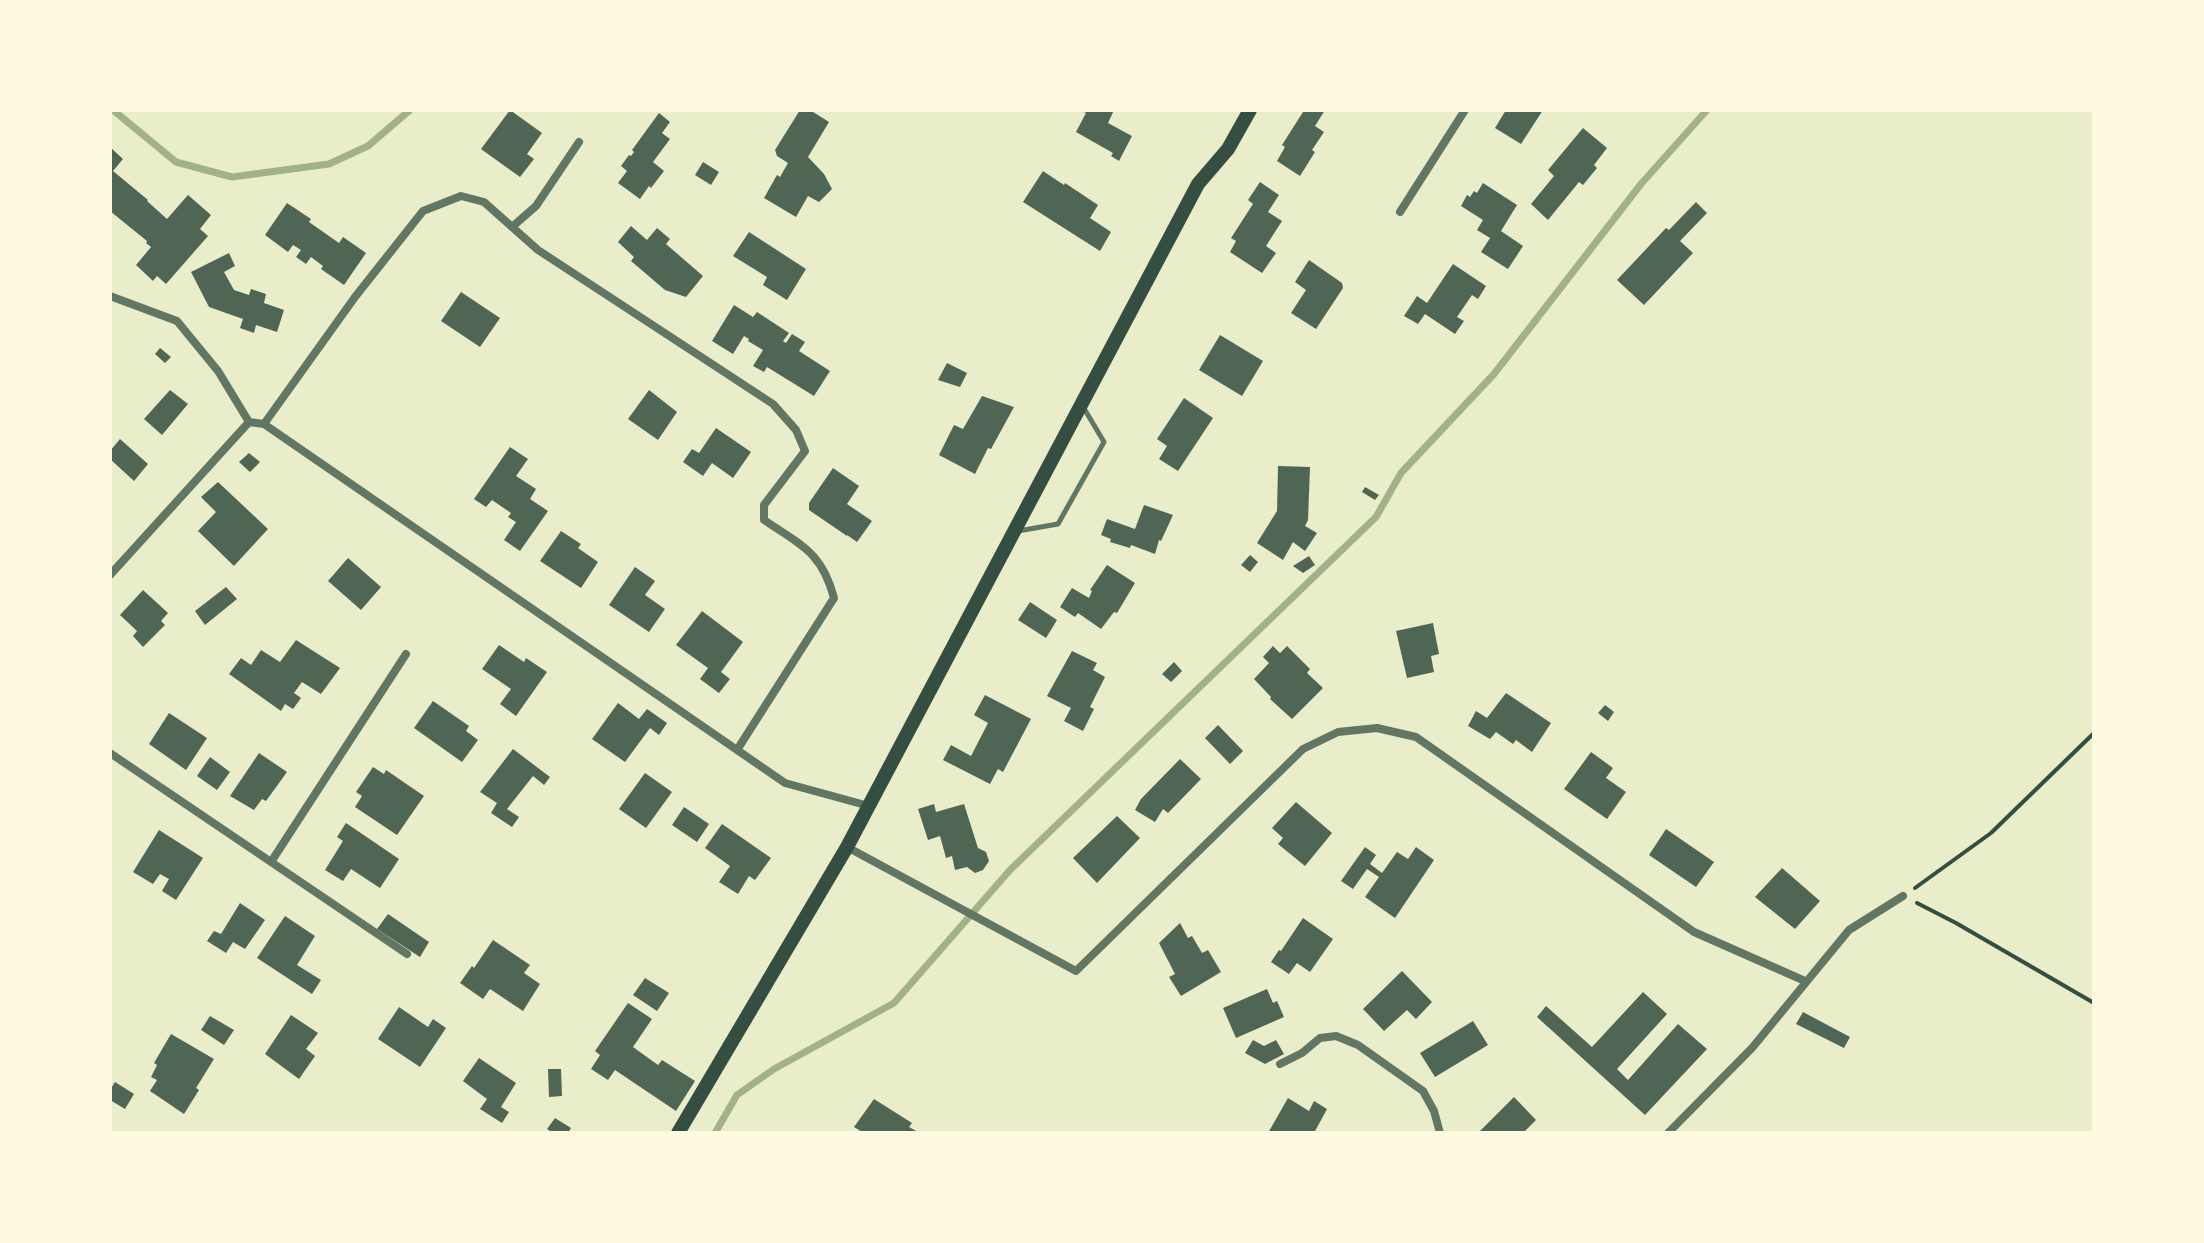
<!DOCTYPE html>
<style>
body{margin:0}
#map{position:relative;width:2204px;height:1243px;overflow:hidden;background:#e9edc9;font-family:"Titillium Web",sans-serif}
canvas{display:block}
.frame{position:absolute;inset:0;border:112px solid #fefae0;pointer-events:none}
</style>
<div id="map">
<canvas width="2204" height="1243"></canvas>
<div class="frame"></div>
</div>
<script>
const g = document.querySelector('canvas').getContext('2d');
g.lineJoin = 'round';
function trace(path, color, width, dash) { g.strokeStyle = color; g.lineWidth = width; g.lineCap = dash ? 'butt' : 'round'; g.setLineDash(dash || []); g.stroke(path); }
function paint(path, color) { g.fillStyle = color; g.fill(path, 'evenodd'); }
trace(new Path2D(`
 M113 110 176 162 232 177 329 164 368 146 410 110
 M715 1133 737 1095 774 1069 894 1003 1010 870 1376 517 1401 473 1494 374 1641 184 1707 110`), '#a3b18a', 7);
paint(new Path2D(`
 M510 110 542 133 527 154 534 159 520 177 481 149Z
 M800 110H810L829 122 808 157 824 174 832 189 819 202 808 196 796 217 764 198 777 175 780 177 788 163 777 156 775 150Z
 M1080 110H1114L1108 123 1132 136 1119 161 1111 156 1113 153 1076 132 1086 113Z
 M1300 110H1325L1315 126 1324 132 1312 150 1315 152 1300 176 1277 161 1285 147 1282 145 1303 112Z
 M1506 110H1543L1521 144 1495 128Z
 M659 113 670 122 662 133 670 139 653 162 664 171 651 188 649 186 640 199 618 183 627 171 621 166 629 155 631 156 634 152 632 150Z
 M1583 128 1607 148 1594 165 1597 168 1583 185 1579 182 1548 220 1531 204 1554 176 1548 170Z
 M110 147 123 159 113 171 148 200 147 201 167 219 188 195 211 215 200 229 208 236 166 284 157 276 153 281 136 265 151 247 146 243 147 241 110 211Z
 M703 162 719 172 711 185 695 175Z
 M1043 171 1064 185 1065 183 1098 205 1090 218 1111 232 1100 251 1023 202Z
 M1260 182 1279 195 1268 212 1282 221 1266 246 1276 253 1262 273 1230 252 1236 241 1231 238 1253 204 1248 200Z
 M1483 183 1517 205 1501 231 1523 246 1508 269 1481 252 1490 238 1477 230 1483 220 1461 206 1467 195 1470 197 1474 191 1477 193Z
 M1696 202 1707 213 1680 241 1693 253 1644 305 1617 280 1666 228 1669 230Z
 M287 203 311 219 309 222 339 243 343 237 366 253 344 285 321 269 323 266 311 257 306 264 296 257 301 250 293 245 288 252 265 235Z
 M631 226 647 240 657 228 670 239 666 244 703 276 686 297 665 290 631 261 634 257 618 242Z
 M749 232 806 269 787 300 763 285 767 277 733 256Z
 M229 253 235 266 224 272 234 290 249 295 251 289 266 294 264 303 284 310 277 332 256 325 254 333 240 328 243 319 209 307 191 272Z
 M1309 260 1342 283 1343 288 1316 329 1291 313 1306 290 1295 282Z
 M1453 264 1486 286 1478 299 1472 295 1457 317 1464 321 1455 334 1425 314 1418 324 1404 316 1417 296 1427 303Z
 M461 292 500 318 480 347 441 321Z
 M734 305 753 317 757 312 789 333 783 341 786 343 792 334 805 342 799 351 830 371 814 396 767 367 764 372 753 366 763 350 748 341 749 339 744 336 733 354 712 341Z
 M1220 335 1263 361 1242 396 1199 370Z
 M160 348 171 357 165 363 155 354Z
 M947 363 967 373 960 387 938 380Z
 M170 390 188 404 162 435 144 419Z
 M649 390 677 412 658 440 628 419Z
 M982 396 1014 407 991 449 988 448 975 474 939 455 954 425 963 429Z
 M1184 398 1213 418 1178 471 1159 459 1167 446 1157 439Z
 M716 428 751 452 733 478 712 463 703 476 683 462 692 449 699 453Z
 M120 439 148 464 134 481 110 459V451Z
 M510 447 528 459 516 476 536 489 530 499 548 511 520 551 504 540 516 522 508 517 511 513 492 500 486 507 474 499Z
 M249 453 260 462 250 472 239 462Z
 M1278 466 1310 467 1308 520 1305 526 1317 533 1305 551 1293 542 1283 560 1257 543 1277 511Z
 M833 468 859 486 847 504 872 521 857 542 847 535V536L809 510V503Z
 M218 482 268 529 234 566 198 531 216 512 201 497Z
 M1365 487 1379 495 1375 500 1362 492Z
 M1144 505 1173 515 1161 541 1159 540 1155 554 1131 545 1130 548 1110 542 1111 539 1101 535 1107 519 1135 529Z
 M561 531 581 544 578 548 598 562 581 588 540 561Z
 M1250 555 1258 562 1250 572 1241 565Z
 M1309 556 1315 565 1303 573 1293 566Z
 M348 558 381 587 361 610 328 581Z
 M1107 565 1135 583 1117 613 1114 612 1101 629 1078 613 1075 617 1060 607 1072 588 1089 598 1092 591 1090 590Z
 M635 567 655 581 645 595 665 609 649 632 609 605Z
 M226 587 237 599 205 625 195 611Z
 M143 590 168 613 161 621 165 625 143 647 133 636 137 631 120 615Z
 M1030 602 1057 620 1046 638 1018 620Z
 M702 611 743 642 721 672 730 679 719 693 700 679 708 668 676 645Z
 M1433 623 1439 654 1431 656 1434 672 1407 678 1396 631Z
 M296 640 340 668 321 694 302 682 294 693 301 698 293 709 285 704 281 711 229 674 241 658 251 665 261 650 280 662Z
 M499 645 524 662 526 658 547 672 516 716 500 704 511 689 482 669Z
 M1273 646 1280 653 1287 646 1310 669 1307 673 1323 688 1292 719 1270 699 1271 697 1254 679 1269 663 1263 657Z
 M1072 651 1097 663 1093 670 1105 677 1090 707 1094 709 1083 731 1064 721 1071 708 1047 696Z
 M1174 662 1182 671 1171 682 1162 674Z
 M1506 693 1551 723 1532 752 1516 740 1513 744 1496 732 1490 739 1468 726 1476 711 1487 718Z
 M985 695 1031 719 1003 772 998 769 990 784 943 760 951 745 971 756 988 723 974 715Z
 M433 701 469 726 466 731 478 740 462 762 414 728Z
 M618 703 639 719 647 709 667 723 659 735 650 728 625 762 592 739Z
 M1605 705 1614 712 1608 721 1598 713Z
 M169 713 207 738 186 770 149 744Z
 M1218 725 1243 751 1230 764 1205 738Z
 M513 749 550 777 544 785 533 776 507 809 519 817 512 827 491 813 497 803 480 792Z
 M1591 752 1613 768 1606 778 1626 792 1607 819 1564 789Z
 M259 753 287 772 266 801 262 799 254 810 230 796Z
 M210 757 230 772 217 790 197 776Z
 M1180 759 1201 779 1168 813 1163 809 1155 822 1135 810 1141 799Z
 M373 767 384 774 386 770 424 796 397 835 355 807 362 796 356 792Z
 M645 773 672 792 646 828 619 809Z
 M1296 802 1332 833 1305 866 1278 844 1283 838 1272 828Z
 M934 804 936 812 964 804 978 848 986 852 989 861 983 870 975 873 967 867 955 870 952 856 946 858 940 836 928 840 918 809Z
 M684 807 709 824 697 842 672 825Z
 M1117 816 1140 838 1097 883 1073 858Z
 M346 823 399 859 380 888 351 869 343 881 325 870 343 841 337 837Z
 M722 824 771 858 755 880 749 876 738 894 719 882 730 866 705 848Z
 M1666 829 1714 862 1696 887 1649 855Z
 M159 830 203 858 176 900 162 891 169 879 160 874 153 884 133 872Z
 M1365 847 1376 855 1370 864 1382 873 1397 852 1408 859 1416 847 1434 860 1395 918 1365 897 1379 877 1367 869 1353 889 1341 881Z
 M1782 868 1820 901 1795 929 1755 897Z
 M240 903 265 920 245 949 233 942 226 953 207 941 214 931 221 934Z
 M388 914 429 942 420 957 377 929Z
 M285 916 315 936 297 965 321 980 312 994 257 958Z
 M1303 918 1333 939 1310 972 1297 963 1289 974 1271 962 1279 950 1281 951Z
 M1180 923 1188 938 1192 936 1202 953 1208 950 1221 972 1181 996 1169 977 1175 974 1159 943Z
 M493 940 530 965 524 973 540 984 523 1011 490 989 483 999 460 983 472 966 474 968Z
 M1402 971 1432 1002 1416 1019 1407 1010 1384 1031 1363 1009Z
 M645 978 669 993 657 1011 633 995Z
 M1267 989 1273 1003 1277 1001 1284 1017 1236 1038 1223 1008Z
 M1643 992 1667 1014 1617 1069 1628 1080 1678 1024 1707 1049 1645 1115 1537 1017 1546 1006 1592 1047Z
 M628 1003 652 1019 633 1047 658 1065 662 1060 695 1081 676 1111 615 1070 608 1080 591 1069 600 1055 595 1051Z
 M399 1007 428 1027 433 1019 446 1028 420 1067 378 1039Z
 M1803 1012 1850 1037 1844 1048 1796 1024Z
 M291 1015 318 1033 306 1049 315 1056 299 1079 265 1054Z
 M210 1016 234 1030 224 1045 201 1030Z
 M1473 1021 1488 1045 1435 1077 1420 1053Z
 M171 1034 214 1059 196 1088 199 1090 184 1114 150 1091 157 1080 151 1077 157 1065 154 1063Z
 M1253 1040 1264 1046 1276 1040 1284 1054 1265 1064 1245 1053Z
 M479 1058 516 1083 501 1107 509 1112 502 1123 480 1109 487 1099 463 1081Z
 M548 1069H561L562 1096 549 1097Z
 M115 1082 134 1094 125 1109 110 1100V1090Z
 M1514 1097 1536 1120 1523 1133H1478Z
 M1288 1098 1309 1111 1314 1101 1327 1109 1314 1133H1268Z
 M874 1099 912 1123 909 1127 920 1133H864L854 1127Z
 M555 1118 571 1128 568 1133H553L547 1129Z`), '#4f6655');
trace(new Path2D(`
 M1915 888 1991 833 2094 733
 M1917 903 1956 923 2094 1003`), '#344e41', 4);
trace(new Path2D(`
 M1018 531 1058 524 1104 442 1082 405`), '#617663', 5);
trace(new Path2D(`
 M1400 212 1465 110
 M512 227 536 206 579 142
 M110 296 177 321 218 371 249 422 110 575
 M249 422 264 424 785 783 869 806
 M264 424 355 297 423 211 461 196 484 202 538 250 773 404 796 430 805 451 764 505V520C801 545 822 552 834 598L737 750
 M110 753 407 954
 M847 847 1076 971 1303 749 1338 732 1377 728 1416 737 1694 932 1805 981
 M271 862 406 654
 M1280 1064 1302 1053 1320 1038 1336 1036 1358 1045 1423 1091 1434 1111 1440 1133
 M1668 1133 1752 1048 1849 930 1903 896`), '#617663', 8);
trace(new Path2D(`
 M678 1133 847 847 1198 184 1228 149 1250 110`), '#344e41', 14);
</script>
